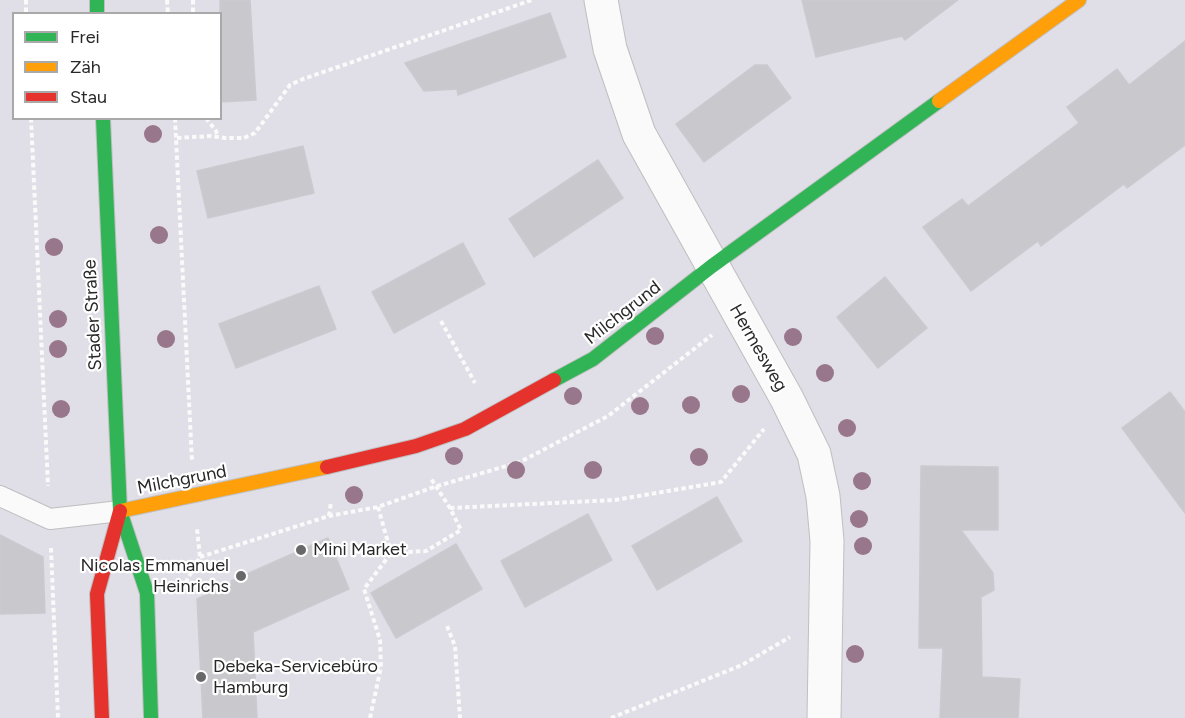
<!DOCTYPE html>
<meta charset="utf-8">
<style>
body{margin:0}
#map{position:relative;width:1185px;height:718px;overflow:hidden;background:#e0dee6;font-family:Figtree,sans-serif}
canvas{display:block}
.legend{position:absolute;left:12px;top:12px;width:210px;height:108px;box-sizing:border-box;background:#fff;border:2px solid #a9a9a9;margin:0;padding:8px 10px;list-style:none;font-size:18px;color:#282828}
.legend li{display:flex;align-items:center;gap:12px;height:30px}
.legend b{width:30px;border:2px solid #a9a9a9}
</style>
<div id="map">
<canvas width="1185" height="718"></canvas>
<ul class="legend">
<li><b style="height:8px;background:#30b455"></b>Frei</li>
<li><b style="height:8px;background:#ff9f0a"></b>Zäh</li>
<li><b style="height:8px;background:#e5322d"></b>Stau</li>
</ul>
</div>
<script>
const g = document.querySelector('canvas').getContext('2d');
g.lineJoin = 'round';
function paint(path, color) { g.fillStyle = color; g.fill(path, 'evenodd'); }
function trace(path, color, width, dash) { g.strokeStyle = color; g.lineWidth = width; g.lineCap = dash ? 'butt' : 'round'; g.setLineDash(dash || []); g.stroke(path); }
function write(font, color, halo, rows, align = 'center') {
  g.font = font + ' Figtree,sans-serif'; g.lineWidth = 4.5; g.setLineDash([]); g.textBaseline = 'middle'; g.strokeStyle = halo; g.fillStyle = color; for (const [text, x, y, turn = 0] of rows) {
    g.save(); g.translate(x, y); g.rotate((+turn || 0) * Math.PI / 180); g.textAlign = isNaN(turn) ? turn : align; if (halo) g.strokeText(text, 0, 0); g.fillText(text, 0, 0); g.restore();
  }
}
const building = new Path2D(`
 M220 0H250L256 100 220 102Z
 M802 0H958L905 40 902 36 816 57Z
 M550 13 566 57 458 95 457 89 424 91 405 63Z
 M1185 41V145L1127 188 1124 184 1041 246 1038 241 971 291 923 227 962 199 968 206 1079 123 1067 107 1117 69 1129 85Z
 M755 65H767L791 98 704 162 676 124Z
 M303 146 314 193 208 218 197 171Z
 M598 160 623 198 534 257 509 219Z
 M463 243 485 284 394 333 372 292Z
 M885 277 927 328 878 368 837 317Z
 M319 286 336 329 236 368 219 324Z
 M1170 392 1185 412V513L1122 428Z
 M921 466 998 467V530H961L993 573 994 590 981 597 982 677 1020 679 1018 718H940L943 648H919Z
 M717 497 742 541 657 590 632 546Z
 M588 514 612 560 525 607 501 561Z
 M0 535 43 557 45 613 0 614Z
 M328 538 349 589 253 632 257 718H203L197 599 232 583 231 581Z
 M456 544 482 589 396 638 371 593Z`);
paint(building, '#c9c8cd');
trace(building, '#cccad1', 1.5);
const lane = new Path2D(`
 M0 496 50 519 120 511`);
const street = new Path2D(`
 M601 0 610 49 639 134 787 399 814 454 823 496 827 541 824 718`);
const fast = new Path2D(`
 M97 0V14
 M103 118 120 511 147 593 151 718
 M554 380 593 359 712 266 939 101`);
const slow = new Path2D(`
 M939 101 1079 0
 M120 511 327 467`);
const jam = new Path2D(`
 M327 467 416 446 465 429 554 380
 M102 718 97 594 120 511`);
trace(lane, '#bfbfc0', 22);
trace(street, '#bfbfc0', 35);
trace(fast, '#bfbfc0', 16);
trace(slow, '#bfbfc0', 16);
trace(jam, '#bfbfc0', 16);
trace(new Path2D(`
 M26 0V14
 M167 0 168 14
 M193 0V14
 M31 118 48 486
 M175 118 192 462
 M206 118 216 131 218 137
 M177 138 211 136 225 138H244L255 133 290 85 303 79 532 0
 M441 321 475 383
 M378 507 391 553
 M450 508 615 500 721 482 764 429
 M329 516 331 502
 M51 548 58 718
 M200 557 329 516 378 507 434 487 520 462 608 416 712 335
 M182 589 200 557 197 529
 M447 626 455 646 460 718
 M370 718 381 667 380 640 364 589 391 553 426 551 461 530 450 508 430 477
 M611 718 742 665 790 637`), '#fafafb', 4, [4.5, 3]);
trace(lane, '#fafafb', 20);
trace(street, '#fafafb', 33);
trace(fast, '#30b455', 14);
trace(slow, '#ff9f0a', 14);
trace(jam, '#e5322d', 14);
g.fillStyle = '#98768b';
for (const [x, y] of [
 [153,134],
 [159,235],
 [54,247],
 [58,319],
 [655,336],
 [793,337],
 [166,339],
 [58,349],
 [825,373],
 [741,394],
 [573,396],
 [691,405],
 [640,406],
 [61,409],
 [847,428],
 [454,456],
 [699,457],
 [516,470],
 [593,470],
 [862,481],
 [354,495],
 [859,519],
 [863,546],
 [855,654]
]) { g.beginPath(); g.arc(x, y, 9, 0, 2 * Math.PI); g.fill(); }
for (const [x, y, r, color] of [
 [301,550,6,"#68686a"],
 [241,576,6,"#68686a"],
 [201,677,6,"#68686a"]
]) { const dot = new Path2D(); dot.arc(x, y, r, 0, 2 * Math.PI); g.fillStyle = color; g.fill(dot); trace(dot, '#fff', 2); }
write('18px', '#282828', '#fff', [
 ["Milchgrund",623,313,-38],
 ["Stader Straße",93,315,-93],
 ["Hermesweg",758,348,60],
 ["Milchgrund",182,480,-11]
]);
write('18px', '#282828', '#fff', [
 ["Mini Market",313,550],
 ["Nicolas Emmanuel",229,566,"right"],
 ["Heinrichs",229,587,"right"],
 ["Debeka-Servicebüro",213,667],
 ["Hamburg",213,688]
], 'left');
</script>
